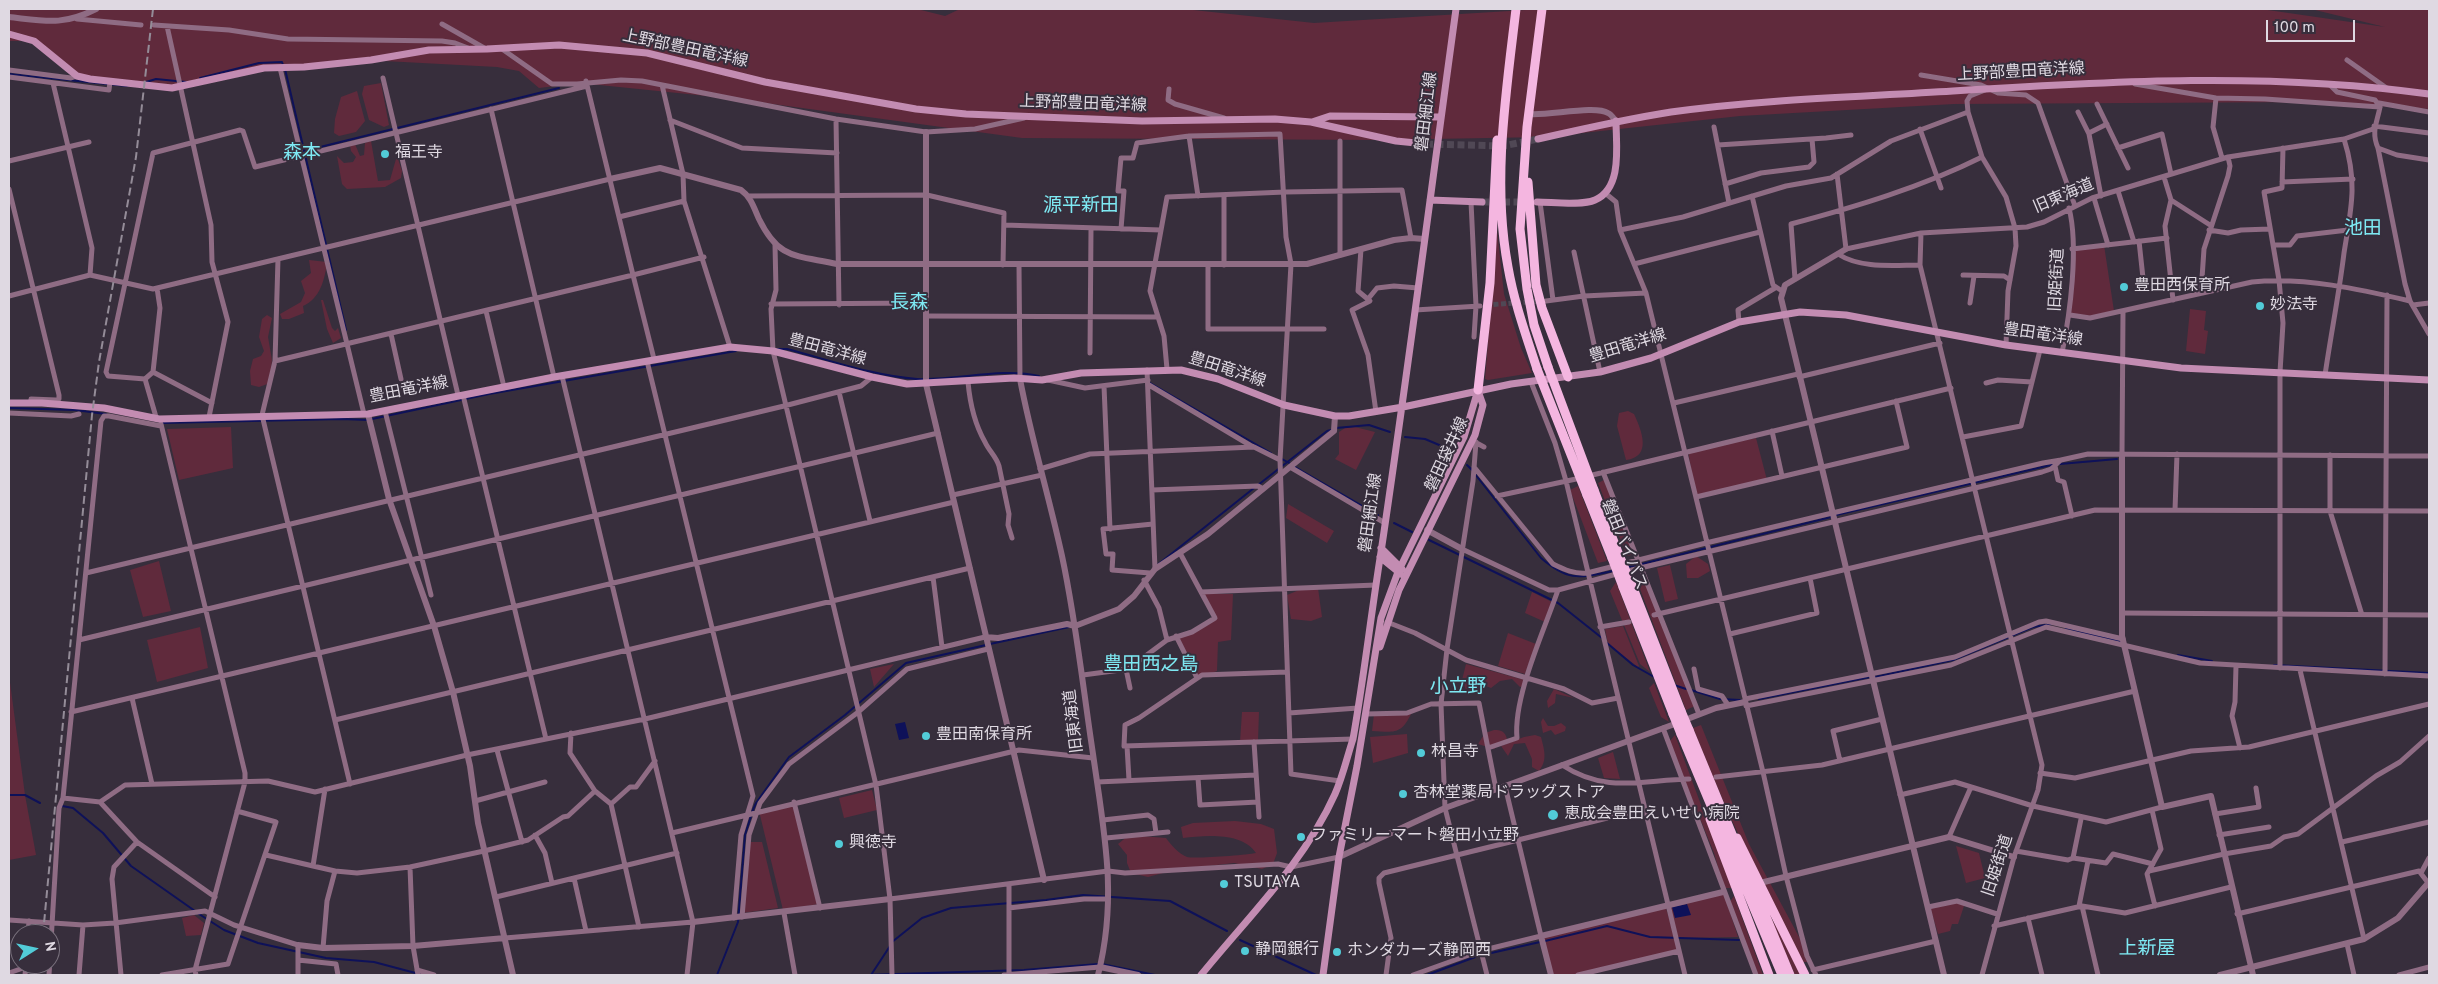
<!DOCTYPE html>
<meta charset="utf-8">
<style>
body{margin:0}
#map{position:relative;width:2438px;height:984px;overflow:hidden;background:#372e3c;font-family:Overpass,sans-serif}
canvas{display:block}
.frame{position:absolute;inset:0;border:10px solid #dfd9e2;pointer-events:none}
.north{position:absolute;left:10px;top:924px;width:50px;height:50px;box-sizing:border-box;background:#372e3c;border:1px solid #7a727e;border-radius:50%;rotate:80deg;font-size:14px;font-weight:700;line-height:20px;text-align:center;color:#dfd9e2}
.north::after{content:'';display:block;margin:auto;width:18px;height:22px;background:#52cbd7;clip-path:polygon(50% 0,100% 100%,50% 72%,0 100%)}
.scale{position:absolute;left:2266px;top:20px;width:89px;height:22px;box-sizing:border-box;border:2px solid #dfd9e2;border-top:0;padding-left:6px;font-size:15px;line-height:18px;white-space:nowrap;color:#dfd9e2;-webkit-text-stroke:4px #372e3c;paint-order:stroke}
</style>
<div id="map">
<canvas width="2438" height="984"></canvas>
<div class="frame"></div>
<div class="north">N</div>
<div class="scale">100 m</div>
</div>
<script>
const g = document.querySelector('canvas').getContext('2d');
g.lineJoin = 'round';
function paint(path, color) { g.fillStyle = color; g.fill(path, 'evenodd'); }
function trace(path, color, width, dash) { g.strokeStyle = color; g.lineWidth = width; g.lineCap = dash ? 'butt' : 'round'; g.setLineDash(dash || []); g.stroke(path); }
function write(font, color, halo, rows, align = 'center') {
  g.font = font + ' Overpass,"Noto Sans JP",sans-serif'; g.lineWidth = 4; g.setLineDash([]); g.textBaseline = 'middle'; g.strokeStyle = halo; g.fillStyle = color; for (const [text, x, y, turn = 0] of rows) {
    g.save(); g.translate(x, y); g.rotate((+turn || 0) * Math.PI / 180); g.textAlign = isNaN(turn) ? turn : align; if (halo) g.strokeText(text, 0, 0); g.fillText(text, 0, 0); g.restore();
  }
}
paint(new Path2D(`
 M9 9H917L945 16 960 9H1184L1314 23 1542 9H2261L2385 27 2311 9H2429V109L2310 102 1954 104 1740 116 1545 137 1374 140 1022 138 736 99 580 83 539 88 519 71 497 67 366 60 258 70 165 88 74 74 34 41H9Z
 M381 83 389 125 384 127 369 120 362 94 364 86Z
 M357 91 365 121 356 132 339 136 334 133 335 119 341 97Z
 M371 141 378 181 390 180 396 159H398L402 171 401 178 385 187 347 189 342 184 337 156 344 163 353 162 356 157 351 151 350 145 355 144 360 156 364 155 365 143Z
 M1497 230 1504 294 1521 348 1532 373 1488 380 1485 379Z
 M2104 245 2114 311 2091 318 2070 315 2072 249Z
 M309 260 327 262C325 279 320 299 303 306L304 313 289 319H282L280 314 301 302 305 293 301 281 311 273Z
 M321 300H323L332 328 335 331 338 328 341 338 333 343 327 329Z
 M2190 309 2206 311 2204 330 2208 331 2205 354 2186 351Z
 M267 315 272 318 268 337 272 360 270 383 259 387 251 385 250 371 253 359 261 356 264 351 259 337 262 319Z
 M1628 411 1634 414C1642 431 1652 457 1626 460L1617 426 1619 413Z
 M231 427 233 468 179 480 167 429Z
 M1355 427 1375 432 1356 470 1335 459 1339 454V432L1345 428Z
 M1756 438 1767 480 1696 497 1688 451Z
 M1606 479 1635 554 1627 556 1598 483Z
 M1578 486 1607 561 1598 563 1570 490Z
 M1288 504 1334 531 1327 543 1286 518Z
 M1696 556 1708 564 1710 571 1698 578H1687L1686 564Z
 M159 561 171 611 143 617 130 570Z
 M1670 565 1678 599 1665 602 1657 568Z
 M1645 578 1695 706 1686 710 1637 581Z
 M1616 582 1650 672 1640 664 1610 591Z
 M1304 588H1318L1322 617 1311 621 1291 619 1287 595Z
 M1532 592 1552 602 1545 622 1525 613Z
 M1202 594H1233L1231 640 1218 642 1217 671 1199 677 1178 636 1192 632 1215 618Z
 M1623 626 1639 666 1638 667 1608 644 1605 629Z
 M200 627 208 668 157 682 147 640Z
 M1508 633 1536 644 1525 674 1498 666Z
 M894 664 874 687 870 669Z
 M1466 664 1525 680 1523 686 1520 687 1512 679 1500 681 1491 688 1486 686 1484 677 1478 675 1473 678 1470 690H1466L1462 680Z
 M9 675 25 795 36 855 9 860Z
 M1654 683 1669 722 1661 717 1649 688Z
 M1554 689 1574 698 1556 694 1555 703 1548 708 1547 701Z
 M1242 712H1259L1258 741 1240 742Z
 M1374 714H1411C1401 735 1394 732 1372 731Z
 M1543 718 1548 726H1554L1561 723 1566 727 1565 731 1555 735 1551 730 1543 733 1541 722Z
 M1701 725 1749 844 1805 948 1809 962H1802C1761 886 1725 809 1693 728Z
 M1494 730C1501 730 1505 731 1507 739L1494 749 1478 744 1485 733Z
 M1407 734 1408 753 1373 763 1370 737Z
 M1535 735 1541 737C1544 749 1548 760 1539 771L1532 767V759L1525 743 1514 744 1508 756 1501 746 1524 737Z
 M1675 735 1732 888H1724L1714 853 1669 742Z
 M1613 752 1620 779 1604 778 1598 758Z
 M872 790 877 810 844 818 839 798Z
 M794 802 819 904 783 910 759 811Z
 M1235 821 1261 824 1274 829 1277 853 1273 864 1262 869 1234 863 1174 870 1148 877 1131 873 1127 863V855L1118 844 1129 835 1166 838C1171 845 1179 854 1187 857 1195 859 1246 855 1256 853 1243 832 1205 835 1183 838L1181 827 1193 823Z
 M748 842H762L778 908 742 913Z
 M1956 846 1979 853 1985 878 1966 883Z
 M1724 894 1738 937 1678 938 1668 905Z
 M1734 896 1763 975H1757L1729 903Z
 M1957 901 1965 903 1958 924H1952L1950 931 1938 934 1930 907Z
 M1665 905 1679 951 1578 975H1551L1541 936Z
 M1767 911 1803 972 1804 975H1795Z
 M194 915 204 923 201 935 186 936 182 918Z`), '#602a3c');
paint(new Path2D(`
 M905 722 909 738 899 740 895 724Z
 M1687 904 1691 915 1675 918 1672 907Z`), '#0e1159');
trace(new Path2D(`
 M285 69 346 330
 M9 74 127 86
 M200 78 259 63 282 62 283 65
 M146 82 156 79 186 82
 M304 151 559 88
 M778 349H787C829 360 874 376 917 379 957 381 1000 367 1039 376
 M1150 383 1271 453
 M9 408 75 410 106 414
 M372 419 489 394 736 351
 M162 423 342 419 367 420
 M1336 428 1369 425 1390 432
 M1405 437 1425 439 1451 450
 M1282 459 1291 464
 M2060 464 2117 459
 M1467 465 1472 470
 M1295 467 1378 515
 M1475 474 1541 558C1569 582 1579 578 1613 571
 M1258 485 1327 431 1331 430
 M1836 515 2055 464
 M1394 523 1412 532
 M1429 540 1558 603 1602 638
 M1642 564 1831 517
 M1156 566 1254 488
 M1627 567 1637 565
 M2066 628 2122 642
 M1607 643 1633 665 1656 678
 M990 644 1069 627
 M2178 655 2212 661
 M2274 665 2429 673
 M1875 677 1953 660 2033 627 2052 624
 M1674 685 1686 689
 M1691 690 1720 699 1740 700
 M1759 699 1870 677
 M9 795H25L40 803
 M62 806 73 808 103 833 131 866 195 911
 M752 812 756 803 789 757 845 715 906 663 986 645
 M199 914 224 930 258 943 326 958 374 962 423 975
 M1240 940 1316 975
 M1545 941 1607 926 1650 937 1739 940
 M892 942 922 918 951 908 1046 900 1083 895 1170 901 1227 931
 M1102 964 1155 975
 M717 975 738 922 745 835 751 816
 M865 975 1024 970 1098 964
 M871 975 890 946
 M1427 975 1478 956 1540 942`), '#0e1159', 2);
trace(new Path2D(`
 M1486 305 1543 301`), '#504855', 5, [5, 2.5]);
trace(new Path2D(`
 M1426 144 1503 146 1538 139
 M1482 202H1527`), '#504855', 7, [7, 3.5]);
trace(new Path2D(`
 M77 19 141 25
 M442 24 486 49
 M154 25 229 30 288 39 442 41 455 43 468 48
 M167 26 211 225 212 262 228 322 209 417
 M502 49 552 84H577L621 80 642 81 836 119 926 132 975 129 1024 118
 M2347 60 2388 89
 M280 68 364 414
 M9 70 71 78 77 76
 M1921 75 1981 85 1998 93 2026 95 2038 103 2075 206
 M9 77 109 90 110 82
 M383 78 458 395
 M53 83 92 248 90 275
 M2135 84 2216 98 2265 99 2380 107
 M662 85 683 174 684 201 730 347
 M2330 85 2337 92 2375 100 2380 107
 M1169 89 1168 100 1175 104 1224 118
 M1985 90 1970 96 1967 101 1968 112 1982 157 2006 197 2015 228 2016 246 2008 291 2006 345
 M2216 98 2213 127 2222 158
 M2379 103 2429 112
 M2097 104 2128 168
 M2380 107C2377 123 2371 132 2378 148L2405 284 2410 301 2429 334
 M491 109 554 377
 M2078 112 2089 134 2101 196
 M836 119 839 305
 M670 120 742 148 837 153
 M2374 126 2429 133
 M1714 127 1729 203
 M1920 129 1941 188
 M2089 133 2107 124
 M1189 136 1198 196
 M1340 141V255
 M1718 145 1826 138 1851 135
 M2118 148 2162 134 2171 174
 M2378 148 2397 155 2429 160
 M9 161 89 142
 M1837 174 1846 249 1921 233 2027 227 2044 222 2092 198 2228 157 2344 139 2373 129
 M2164 177 2171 200 2165 226 2173 300
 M2282 182 2353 179
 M1725 184 1761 173 1809 167 1814 162 1812 139
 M9 189 59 395V399L56 400 31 399V403
 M2118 191 2134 242
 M1605 193 1616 202 1620 230 1646 293 1763 772 1786 876 1807 956 1816 975
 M748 196 927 195 1004 213 1003 265
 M1752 196 1773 285 1782 291
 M2094 198 2108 245
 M2171 200 2210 225
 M1471 202 1476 306 1474 337
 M1540 202 1553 300
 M619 217 684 201
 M1004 225 1161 230
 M1121 229 1124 191H1118L1121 158H1133L1137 143 1189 136 1280 134 1286 237 1291 264 1280 460 1291 774 1340 781
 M1620 230 1683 217 1786 186 1831 178 1891 141 1968 112
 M2209 230 2228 233 2241 230 2270 229
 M2139 241 2143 278
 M775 245 776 290 771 309 773 351 876 785 890 899 892 975
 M2273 245H2290L2297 236 2348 230
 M1361 249 1358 291 1370 301 1352 310 1368 355 1376 412
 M2072 249 2167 238
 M1574 252 1600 372
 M1838 254C1861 269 1894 265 1920 265L2042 765 2038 790 2014 857 1982 975
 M278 259 275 361 262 415 350 784
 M1634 264 1760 232
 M1019 265 1020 379
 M1208 265V329H1324
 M1224 265V195
 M1920 265 1921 233
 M1963 275 2004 276 2010 280
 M1795 279 1791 224C1855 207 1922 187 1982 157
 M2201 293 2204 249 2228 176 2230 166 2228 157
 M9 296 90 275 153 289 610 179
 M1368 299 1377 288 1394 286 1418 288
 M1546 301 1584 296 1646 293
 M1970 303 1974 276
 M771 304 926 303
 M2413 305 2429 303
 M1415 310 1480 306
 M486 311 504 387
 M2070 315 2090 318 2252 282C2305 277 2359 289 2410 301
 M926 316 1158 317
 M1739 322 1738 310 1775 288
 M391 334 401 379
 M1090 353 1091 229
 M2062 353C2070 314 2079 247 2069 208
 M654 359 633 275 704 257
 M275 361 633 275 586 81
 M647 361 753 796 741 835 734 918
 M1167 369 1164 336 1150 291 1167 197 1285 192 1402 190 1411 238
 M1147 370 1155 569
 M153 372 212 403
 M2325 375C2331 334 2339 294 2344 253 2351 209 2358 183 2344 139
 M562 376 693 922 687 975
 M1799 377 1940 343
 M145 379 153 372 160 308 157 288
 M1048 380 1085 388 1148 380
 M968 382C970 404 974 423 985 442 989 451 996 456 999 466L1009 514 1008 525 1012 538
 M1531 382 1555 443 1566 481 1685 975
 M1986 383 1998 380 2032 382
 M1149 385 1253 447
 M1104 386 1110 529
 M839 392 870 521
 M463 395 546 739
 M1674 403 1798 374
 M385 411 431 595
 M9 413 71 416 79 414
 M156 417 145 379 108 376 106 372 153 153 240 130 243 131 255 167 587 86
 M161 424 245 773V782L195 970 196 975
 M1772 431 1782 476
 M1963 437 2021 426 2040 350
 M1473 441 1484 447
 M1476 442 1473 481 1447 649 1441 704 1445 808 1487 975
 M2122 454 2123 311
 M2330 455V511L2362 615
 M2055 466 2058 480 2064 482 2072 516
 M1290 467 1385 523
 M1474 467 1553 564C1565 570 1574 574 1587 573L1706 543 2043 463 2061 460
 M1040 469 1090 454 1254 447 1280 460
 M1603 472 1699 714
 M1152 490 1258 486 1263 489
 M953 495 1042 475
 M1497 496 1576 479 1951 388
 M1696 497 1907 447 1896 401
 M2175 510 2177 454
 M1462 549 1549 590H1558L1613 575
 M1180 553 1201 592 1376 585
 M1632 570 2042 472 2051 469 2061 460 2088 454 2429 456
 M86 573 784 406 861 386 872 377
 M1150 573 1112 570 1113 554H1106L1103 529 1153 524
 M933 577 942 647
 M1144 580 1159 608 1167 640 1192 632 1215 618 1201 592
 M2122 613 2429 615
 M1654 615 2095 510 2429 511
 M1387 622 1415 633 1466 660 1564 689 1592 703 1618 698
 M1600 627 1629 622
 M1730 634 1817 613 1810 578
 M1176 636 1197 678
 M79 640 938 433
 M2236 666 2235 702 2232 716 2240 748
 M2280 668V372L2283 323 2279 280 2264 192 2282 188 2283 148
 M1126 669 1130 688
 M1694 669 1698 689 1722 696 1728 705
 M2300 670 2364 939
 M1287 672 1202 675 1139 718 1125 725 1124 746 1353 739
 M2385 674 2387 295
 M1083 675 1128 669 1167 640
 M132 698 152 784
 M1745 699 1955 657 2039 622 2046 621 2123 639
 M1746 706 1951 665 2046 627 2200 663 2429 676
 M71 712 954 502
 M1289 713 1358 708
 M1366 714 1407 713 1431 704 1479 703 1496 789
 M335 720 970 568
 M1663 728 1756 975
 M571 733 570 753 595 791 611 804 639 927
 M1254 742 1259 817
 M1127 746 1129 780
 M1488 748 1517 738C1513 697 1544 631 1558 590
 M497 750 522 842
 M1840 761 1833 731 1882 719
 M1562 765C1606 794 1642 780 1689 779
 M2040 773 2075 778 2191 751 2249 747 2429 704
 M1716 777 1822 765 2135 691
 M1198 778 1200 805 1258 802
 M1097 782 1256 775
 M325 789 313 866 335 871
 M1900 795 1955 782 2033 806 2106 822 2162 807
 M63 798 100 802 125 785 268 781 315 792 467 755 645 719 985 637
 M475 801 545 782
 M100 802 137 842 215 897
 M794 802 820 908
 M611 804 630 787H636L655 761
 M2152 810 2161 849 2147 874 2155 906
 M2215 814 2259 807 2256 788
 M1103 820 1148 815 1154 819 1156 833
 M672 833 1019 750 1093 758
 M535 835 545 853 552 883
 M2219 835 2269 827
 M1949 837 1971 787
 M1106 838 1168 832
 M2342 842 2429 822
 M2016 851 2068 860 2073 858 2081 819
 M266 855 313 866
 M2073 858 2106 863 2113 854 2153 864
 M410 867 413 946 418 975
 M2149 871 2224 854 2271 846 2284 837 2298 834 2376 776 2400 762 2429 736
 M2421 873 2429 858
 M574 878 586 931
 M1009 885V975
 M496 897 677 853
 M890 899 1108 871 1125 873 1278 864 1291 867 1339 857
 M2079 906 2088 861
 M2082 906 2098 975
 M1928 907 1957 901 1997 914
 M1009 908 1084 899H1108
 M784 913 795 975
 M2237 914 2419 871 2429 884
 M742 917 749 835 760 803 789 764 857 713 907 669 988 649
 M2028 918 2042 975
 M9 920 83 925 115 923 205 911 234 925 298 945V975
 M1994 926 2082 906 2125 913 2231 887
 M28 934 29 921
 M505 938 693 922
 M2347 944 2354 975
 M323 948 327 901 335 871 357 873 410 867 484 851 528 840 563 817 568 816 595 791
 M298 960 336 964 338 975
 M417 970 434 975
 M1813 970 1936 941
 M9 973 26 967
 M25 975 26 964
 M49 975 59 808 63 798 101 421 104 416H109L161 426
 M79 975 83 925
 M121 975 112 879 114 867 137 842
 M162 975 228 964 276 822 237 811
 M1004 975 1100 967
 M1386 975 1391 938 1379 883V878L1384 873 1644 809
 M1413 975 1480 951 1541 936 1505 786
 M1578 975 1679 951
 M2399 975 2429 967`), '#8f6c84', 5);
trace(new Path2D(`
 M9 17C45 21 63 26 96 9
 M1529 114C1548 116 1595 105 1608 113 1611 114 1614 119 1616 121
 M926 132V384L1044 880
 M610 179 660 168 741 190C751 197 754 208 759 219 779 260 796 255 837 264H1307L1394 240 1411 238 1424 239
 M1846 249 1785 285 1781 298 1944 975
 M1020 379C1031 438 1049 496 1062 556 1076 621 1083 688 1093 754 1104 832 1118 897 1098 975
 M368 414 389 499 434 626 453 692 470 766 478 823 513 975
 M2122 454V636L2162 807 2211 796 2253 975
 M1427 530 1462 549
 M985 637 998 638 1067 624 1075 626 1119 609 1134 596 1155 569 1208 534 1334 431 1335 416
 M1690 718 1716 708 1745 702
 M1339 857 1445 808 1672 725
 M1764 882 1949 837 2014 857
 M693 922 890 899
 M298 945 323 948 413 946 505 938
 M1100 967 1138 975
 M1551 975 1541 936 1723 892
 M2220 975 2364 939 2398 918 2429 882`), '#8f6c84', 6);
trace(new Path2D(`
 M9 34 34 41 77 76 90 79 172 88 264 68 304 67 371 60 429 50 487 49 559 45 647 53 765 82 916 109 966 114 1142 121 1275 119 1311 122 1396 141 1426 144
 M1312 122 1330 116 1441 117
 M1538 139C1582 129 1626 119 1671 112 1764 99 1859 97 1953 91 2111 81 2272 72 2429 94
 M1430 200 1482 202
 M1537 202C1552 202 1582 206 1595 200 1623 188 1616 145 1616 121
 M9 403H42L104 408 159 419 368 414 554 377 730 347 773 351 872 377 907 384 1014 378 1042 380 1081 373 1181 370 1218 379 1284 405 1335 416H1349L1403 407 1511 384 1600 372 1651 358 1739 322 1800 312 1846 315 2006 345 2181 368 2429 380
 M1381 548 1402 569
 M1380 557 1401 574
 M1380 647 1399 590 1475 435 1483 405 1478 391
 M1201 975C1248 917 1304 863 1335 794 1343 776 1347 757 1353 739 1364 677 1371 614 1381 552 1408 371 1431 190 1456 9
 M1323 975 1339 857 1357 766 1381 618 1398 572 1464 437 1478 390`), '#c38cb2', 7);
trace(new Path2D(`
 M1516 9C1506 93 1492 182 1508 267 1514 302 1526 335 1537 369
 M1542 9 1527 127 1520 229 1527 289 1534 325 1548 367
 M1528 182 1536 285 1542 308 1568 377
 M1478 390 1490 283 1497 140
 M1594 490 1619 555
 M1587 495 1612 558
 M1631 583 1681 711
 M1623 587 1673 714
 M1689 730 1790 975
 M1681 734 1782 975
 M1710 819 1769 975
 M1737 838 1805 975`), '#f4b6e0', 9);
trace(new Path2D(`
 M43 934 92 415 99 362 136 157 153 9
 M36 975 37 964`), '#948c98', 2, [8, 4]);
trace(new Path2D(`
 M1548 367 1594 490
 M1537 369 1587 495
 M1619 555 1631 583
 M1612 558 1623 587
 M1681 711 1689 730
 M1673 714 1681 734`), '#f4b6e0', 9);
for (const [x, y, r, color] of [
 [385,154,5,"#52cbd7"],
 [2124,287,5,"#52cbd7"],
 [2260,306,5,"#52cbd7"],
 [926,736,5,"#52cbd7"],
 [1421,753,5,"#52cbd7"],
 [1403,794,5,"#52cbd7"],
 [1553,815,6,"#52cbd7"],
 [1301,837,5,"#52cbd7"],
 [839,844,5,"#52cbd7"],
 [1224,884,5,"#52cbd7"],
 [1245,951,5,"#52cbd7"],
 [1337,952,5,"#52cbd7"]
]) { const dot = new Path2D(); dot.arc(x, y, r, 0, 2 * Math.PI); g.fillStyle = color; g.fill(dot); trace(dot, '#372e3c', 2); }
write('16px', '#dfd9e2', '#372e3c', [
 ["上野部豊田竜洋線",685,50,12],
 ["上野部豊田竜洋線",2021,73,-3],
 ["上野部豊田竜洋線",1083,105,2],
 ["磐田細江線",1428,112,-83],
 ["旧東海道",2064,197,-23],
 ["旧姫街道",2058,280,-87],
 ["豊田竜洋線",2043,336,8],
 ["豊田竜洋線",1628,347,-17],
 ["豊田竜洋線",827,351,15],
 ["豊田竜洋線",1227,371,18],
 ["豊田竜洋線",409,391,-11],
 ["磐田袋井線",1448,455,-65],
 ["磐田細江線",1372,513,-82],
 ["磐田バイパス",1623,545,68],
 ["旧東海道",1075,721,-97],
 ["旧姫街道",1999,866,-72]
]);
write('16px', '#dfd9e2', '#372e3c', [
 ["福王寺",395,154],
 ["豊田西保育所",2134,287],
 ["妙法寺",2270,306],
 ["豊田南保育所",936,736],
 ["林昌寺",1431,753],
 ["杏林堂薬局ドラッグストア",1413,794],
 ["恵成会豊田えいせい病院",1564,815],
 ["ファミリーマート磐田小立野",1311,837],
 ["興徳寺",849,844],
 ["TSUTAYA",1234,884],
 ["静岡銀行",1255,951],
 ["ホンダカーズ静岡西",1347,952]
], 'left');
write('19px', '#7ee9f3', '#372e3c', [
 ["森本",302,154],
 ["源平新田",1081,207],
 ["池田",2363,230],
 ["長森",909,304],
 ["豊田西之島",1151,666],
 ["小立野",1458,688],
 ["上新屋",2147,950]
]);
</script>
